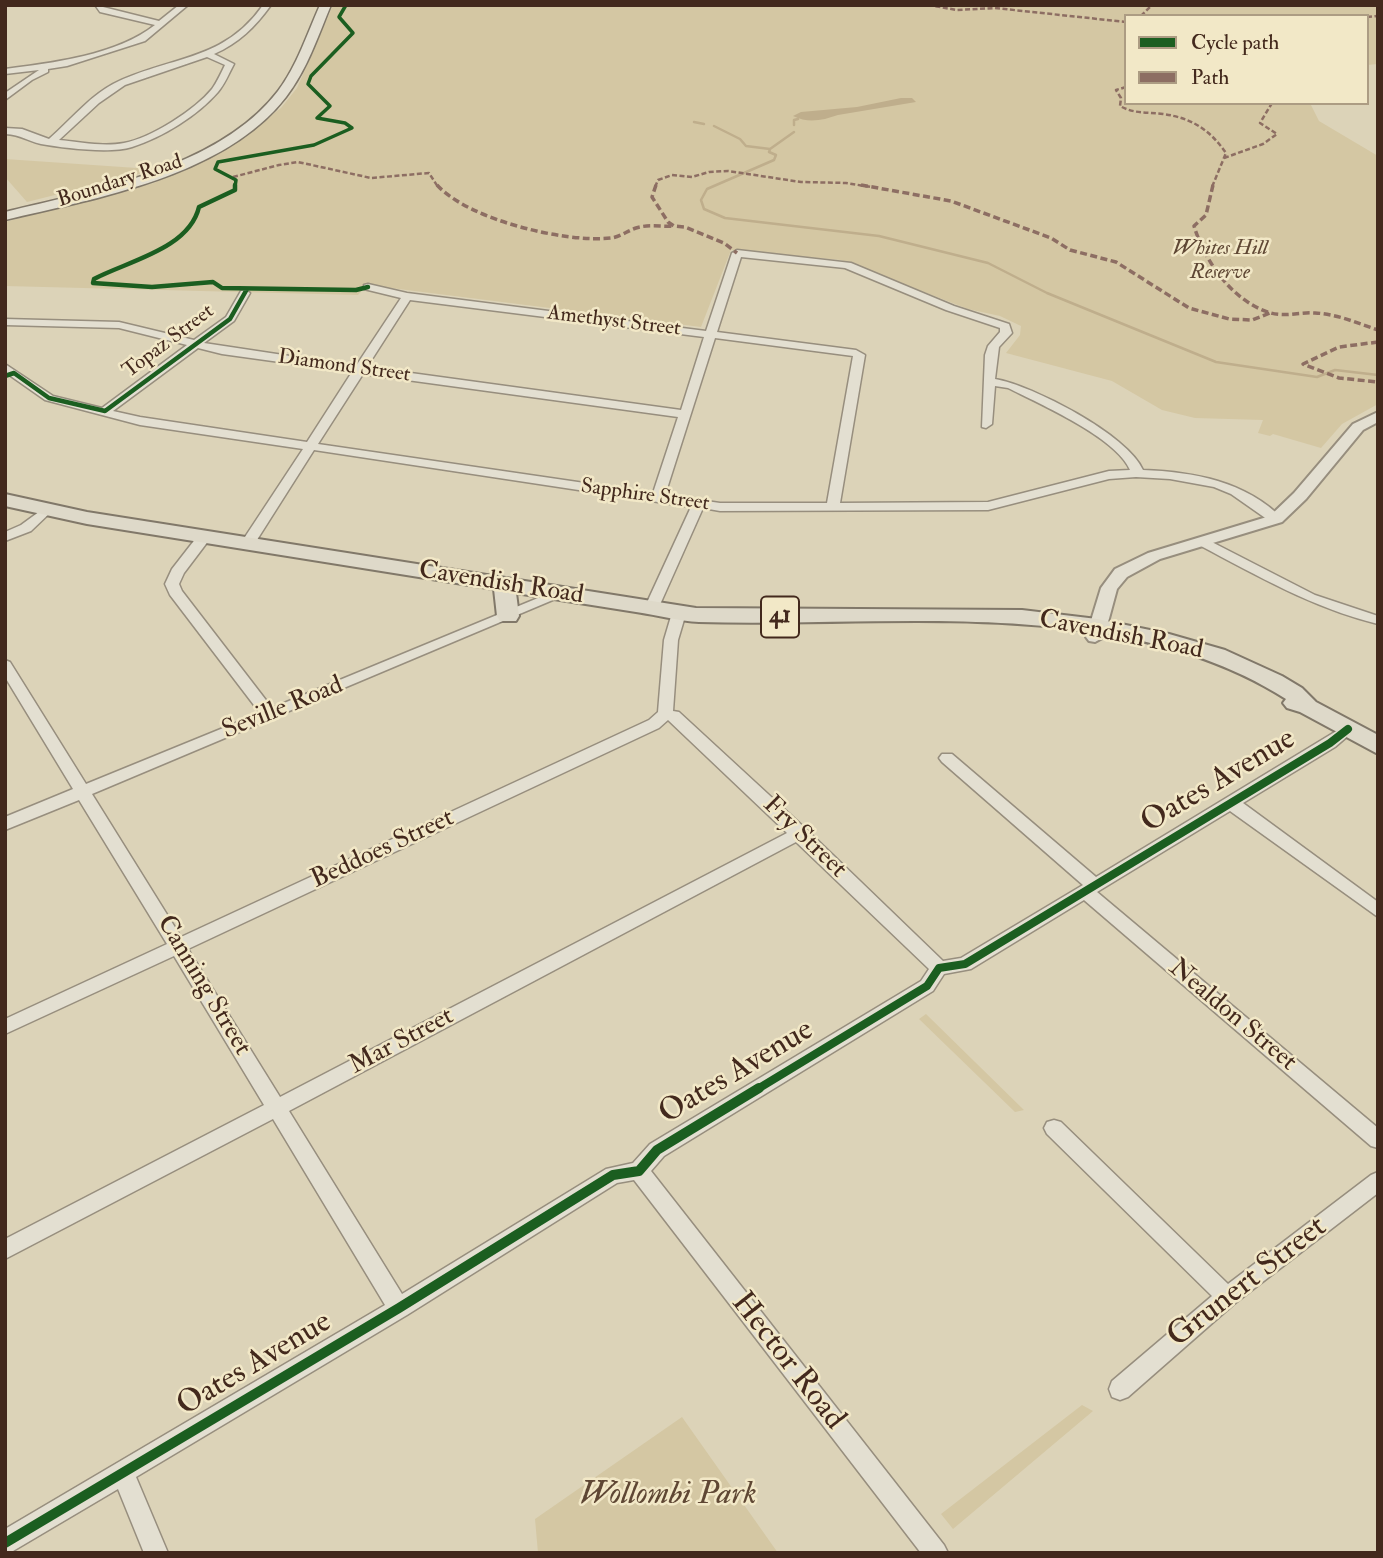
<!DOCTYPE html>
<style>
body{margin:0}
#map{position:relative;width:1383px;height:1558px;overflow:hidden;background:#dcd3b8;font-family:"IM FELL Double Pica",serif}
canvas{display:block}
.frame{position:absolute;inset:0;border:7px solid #43291d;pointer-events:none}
.legend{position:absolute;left:1124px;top:14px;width:245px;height:91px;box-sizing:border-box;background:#f2e8c7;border:2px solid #ac9c83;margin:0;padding:9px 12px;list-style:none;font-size:21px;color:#43291d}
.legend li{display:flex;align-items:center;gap:14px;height:35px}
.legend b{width:35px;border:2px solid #ac9c83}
</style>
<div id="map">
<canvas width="1383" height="1558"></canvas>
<div class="frame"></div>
<ul class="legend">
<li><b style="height:9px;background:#1b5e20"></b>Cycle path</li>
<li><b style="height:9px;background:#8d6e63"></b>Path</li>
</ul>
</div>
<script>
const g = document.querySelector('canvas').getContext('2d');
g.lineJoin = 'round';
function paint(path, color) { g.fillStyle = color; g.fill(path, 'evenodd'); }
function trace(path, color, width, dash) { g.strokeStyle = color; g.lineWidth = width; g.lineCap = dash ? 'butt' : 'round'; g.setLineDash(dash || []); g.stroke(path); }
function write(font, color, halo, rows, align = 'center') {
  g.font = font + ' "IM FELL Double Pica",serif'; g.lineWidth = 5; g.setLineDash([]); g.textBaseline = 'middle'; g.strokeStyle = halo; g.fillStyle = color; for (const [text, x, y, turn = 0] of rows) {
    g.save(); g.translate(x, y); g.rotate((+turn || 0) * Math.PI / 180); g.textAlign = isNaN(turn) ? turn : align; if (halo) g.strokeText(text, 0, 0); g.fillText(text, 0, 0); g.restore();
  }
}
paint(new Path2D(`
 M333 5H1378V64L1367 65V16H1126V103H1310L1319 121 1378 156V404L1342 424 1321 448 1273 434 1270 436 1258 433 1263 420 1195 418 1162 410 1112 381 1006 353 1020 335 1021 326 1000 316 968 309 841 260 731 250 701 327 367 285 358 295 5 286V222L154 183 227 148 281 108 297 88Z
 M5 159 137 168 154 170 27 202 5 177Z
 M926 1014 1024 1110 1015 1112 919 1019Z
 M1082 1405 1093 1411 953 1529 941 1514Z
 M682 1417 778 1553H538L535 1519Z`), '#d4c7a3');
paint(new Path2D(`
 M901 98H912L916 102 838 115C823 120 809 124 793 116L801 112 857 107Z`), '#bfae8c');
trace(new Path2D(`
 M694 122 704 124
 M794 125V120L798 119
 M714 126 740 139 746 146 770 149
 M794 132 770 149 769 152 776 155 774 160 707 189 701 200 704 209 725 218 879 236 988 263 1047 293 1216 362 1317 377 1335 370 1378 375`), '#bfae8c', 2.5);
const minor = new Path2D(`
 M95 5 159 21 179 5H188L145 41 67 66 48 69V72L32 80 5 100V93L39 70 5 74V69C53 63 117 55 155 25L100 12Z
 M263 5H271C255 27 239 43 214 54L234 64C229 73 225 84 218 92 197 116 163 137 132 147 110 154 64 148 41 144 27 141 22 135 5 134V128L22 129 49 139C71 120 92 93 119 81 174 56 225 60 263 5ZM207 57 225 65C221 73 217 82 212 89 195 110 151 138 124 143 103 147 80 142 59 140L99 103 125 85Z
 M737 250 851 263 954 306 1009 324 1012 333 999 347 995 379C1032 385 1128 435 1143 470 1194 472 1245 481 1283 519L1276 523 1271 522 1231 494 1214 487 1170 479 1136 477 1109 479 988 510 720 511 703 508 658 609 651 613 644 609 691 507 314 450 255 543 248 547 241 543 303 449 140 425 45 400 5 372V364L53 396 102 408 187 345 119 328 5 325V319L119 322 194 340 226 317 241 291 245 290 250 293 234 321 204 343 356 366 401 298 364 289V285L368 284 407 293 706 331 732 253ZM741 257 845 268 946 310 1000 328V332L988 346 985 355 982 427 986 428 992 424 995 386 1008 388C1040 404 1117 438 1130 470L1109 471 988 502 840 503 865 355 856 350 717 332ZM410 300 704 337 681 410 367 367ZM715 338 853 356 827 503H720L665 495ZM198 348 222 354 352 372 307 442 140 417 113 411ZM363 374 678 417 653 493 318 444Z
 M47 506 53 510 31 531 5 541V532L21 525Z
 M205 532 212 536 184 573 179 584 182 591 272 708 555 591H565L567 594 92 794 181 937 649 720 658 712 664 640 672 613 679 609 686 613 678 640 673 711 679 712 806 829 943 961 961 958 1083 885 942 762 939 758 942 754H952L1096 877 1348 724 1356 729 1335 747 1243 803 1378 902V917L1230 811 1097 892 1378 1128V1148L1371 1146 1084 900 971 969 944 974 933 991 664 1156 651 1171 944 1545 948 1553H921L634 1180 617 1183 407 1315 136 1477 168 1553H144L118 1489 13 1551 5 1553V1529L385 1305 273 1119 5 1259V1239L264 1105 174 956 5 1034V1019L167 944 79 800 5 830V817L73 789 5 677V660L10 662 86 784 260 713 170 595 165 584 172 569 200 533ZM668 720 787 833 280 1097 188 949 659 728ZM796 842 929 969 921 981 650 1144 633 1163 606 1169 402 1294 289 1111Z
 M1204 538 1315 595 1378 616V624C1313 608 1258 576 1199 545V539Z
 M1054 1120 1061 1122 1228 1284 1371 1175 1378 1172V1193L1234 1304 1128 1397 1120 1400 1112 1397 1109 1389 1112 1381 1212 1296 1047 1134 1044 1128 1047 1122Z`);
const tertiary = new Path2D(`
 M1378 412V422L1363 430 1306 499 1282 522 1160 559 1127 577 1117 589 1104 637 1095 642 1089 641 1086 637 1101 588 1115 569 1148 553 1270 516 1294 493 1353 424Z`);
const secondary = new Path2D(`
 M320 5H331C318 36 307 70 286 97 225 176 97 198 5 220V212C94 190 219 168 278 91 297 66 307 34 320 5Z`);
const primary = new Path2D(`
 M5 494 87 512 696 608 1022 610 1097 619 1169 634 1225 650 1282 676 1302 688 1316 702 1378 735V754L1300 712 1287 708 1283 703 1286 699C1120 593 888 628 699 622 679 621 657 615 636 612 596 606 556 599 516 593L519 616 516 621H500L497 616 494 589 87 524 5 506Z`);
trace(minor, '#978e7e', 3);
trace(tertiary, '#978e7e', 4);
trace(secondary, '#817869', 3);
trace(primary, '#817869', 4);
paint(minor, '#e3dfd1');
paint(tertiary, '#e3dfd1');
paint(secondary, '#e3dfd1');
paint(primary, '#ded9c9');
trace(new Path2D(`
 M928 5 957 10 995 8 1126 22
 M1141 16 1152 5
 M1367 17 1378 16
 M1126 87 1116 90 1121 98 1120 106C1134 114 1147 112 1163 114 1192 118 1210 130 1226 153L1212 187
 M1224 158 1263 144 1277 134 1260 123 1272 103
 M233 177 279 165 298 162 371 178 429 173 438 187
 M655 187 658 180 672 175 692 177 709 172 728 171 801 182 846 183 871 187`), '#8d6e63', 2.5, [5, 2.5]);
trace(new Path2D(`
 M437 185C469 220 565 243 611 238 620 237 627 231 636 228 648 224 662 227 674 226
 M656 185 652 197 668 222 674 226 685 227 724 243 737 253
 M861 185 951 201 1051 238 1070 250 1116 262 1189 308 1229 319 1252 320 1270 313
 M1213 185 1206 215 1194 226C1205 262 1233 302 1271 313 1285 317 1300 312 1315 313 1337 314 1357 323 1378 330
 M1378 342 1339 347 1303 364 1339 378 1378 382`), '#8d6e63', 3.5, [7, 3.5]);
trace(new Path2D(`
 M235 187 236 180 215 169 218 162 314 145 352 128 345 123 317 118 330 106 308 84 311 76 353 33 339 17 346 5`), '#1b5e20', 3.5);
trace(new Path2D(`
 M235 185V190L199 207C189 249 128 261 94 279L93 283 152 287 213 282 222 288 356 290 368 287
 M5 376 14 373 49 398 105 411 230 319 247 289`), '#1b5e20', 4.5);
trace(new Path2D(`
 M756 1090 927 986 939 968 965 964 1330 743 1348 729`), '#1b5e20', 8);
trace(new Path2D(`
 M5 1543 399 1308 613 1175 639 1171 657 1150 759 1088`), '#1b5e20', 10);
write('21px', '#43291d', '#f2e8c7', [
 ["Boundary Road",120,182,-18],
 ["Amethyst Street",614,322,7],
 ["Topaz Street",169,342,-37],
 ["Diamond Street",344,367,8],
 ["Sapphire Street",645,496,8]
]);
write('italic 21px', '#5f4734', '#f2e8c7', [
 ["Whites Hill",1220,249],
 ["Reserve",1220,273]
]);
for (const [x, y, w] of [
 [780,617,38]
]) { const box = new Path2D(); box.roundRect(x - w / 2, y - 20.5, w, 41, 5); g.fillStyle = '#f2e8c7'; g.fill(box); trace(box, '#43291d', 2); }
write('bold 24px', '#43291d', null, [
 ["41",780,617]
]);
write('26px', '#43291d', '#f2e8c7', [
 ["Cavendish Road",501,584,9],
 ["Cavendish Road",1121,636,11],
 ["Seville Road",283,709,-22],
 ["Fry Street",804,838,44],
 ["Beddoes Street",383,850,-25],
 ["Canning Street",203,986,59],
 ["Nealdon Street",1232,1016,40],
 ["Mar Street",402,1042,-28]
]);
write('32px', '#43291d', '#f2e8c7', [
 ["Oates Avenue",1219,782,-31],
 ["Oates Avenue",737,1073,-31],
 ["Grunert Street",1248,1283,-38],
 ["Hector Road",787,1362,52],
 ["Oates Avenue",255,1365,-31]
]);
write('italic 32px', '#5f4734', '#f2e8c7', [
 ["Wollombi Park",668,1496]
]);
</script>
